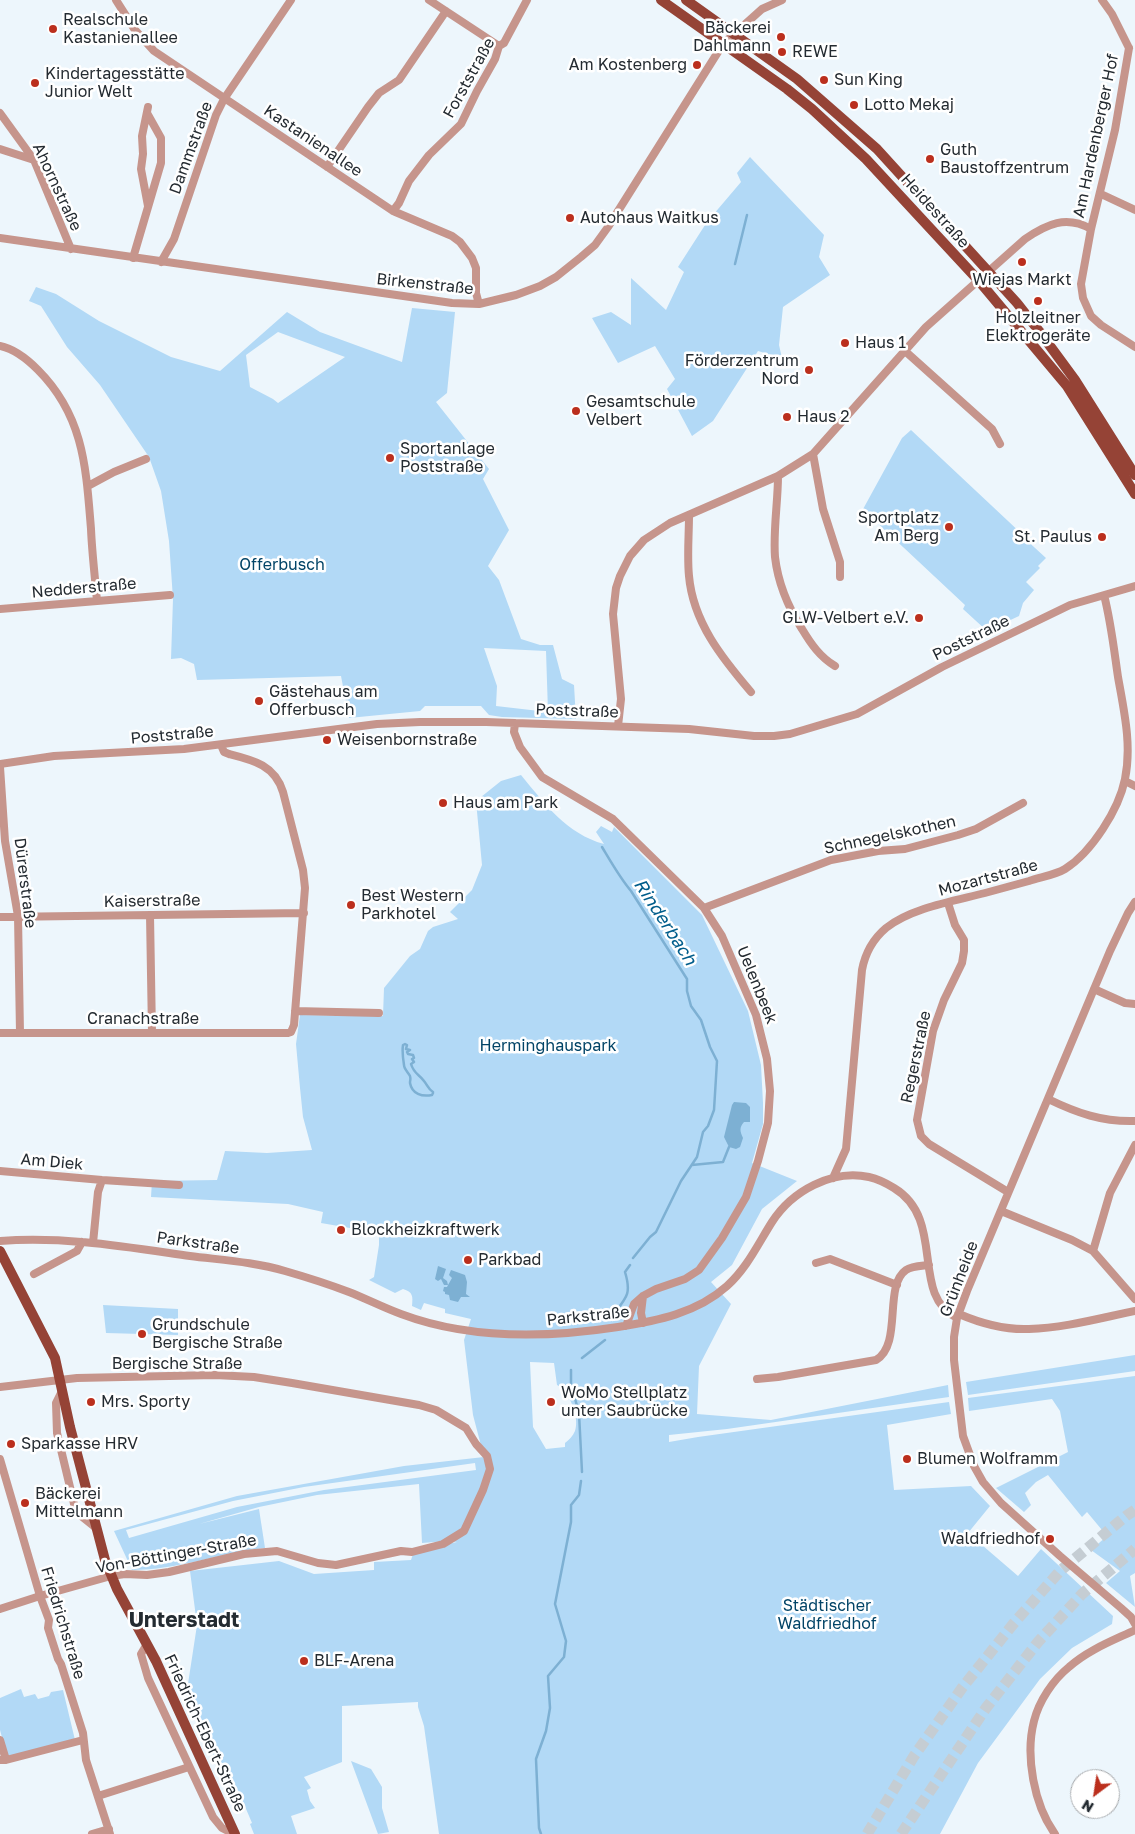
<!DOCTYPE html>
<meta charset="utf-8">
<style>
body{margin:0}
#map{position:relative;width:1135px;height:1834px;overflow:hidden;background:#edf6fc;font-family:"Golos Text",sans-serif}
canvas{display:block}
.north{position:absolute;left:1070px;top:1769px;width:50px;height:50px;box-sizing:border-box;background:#fff;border:1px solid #a7aaad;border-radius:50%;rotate:211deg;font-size:14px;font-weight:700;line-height:20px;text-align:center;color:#242b31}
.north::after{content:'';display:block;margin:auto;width:18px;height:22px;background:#bb2f1d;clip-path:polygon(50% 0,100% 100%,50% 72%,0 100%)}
</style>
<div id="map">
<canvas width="1135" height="1834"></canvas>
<div class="north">N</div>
</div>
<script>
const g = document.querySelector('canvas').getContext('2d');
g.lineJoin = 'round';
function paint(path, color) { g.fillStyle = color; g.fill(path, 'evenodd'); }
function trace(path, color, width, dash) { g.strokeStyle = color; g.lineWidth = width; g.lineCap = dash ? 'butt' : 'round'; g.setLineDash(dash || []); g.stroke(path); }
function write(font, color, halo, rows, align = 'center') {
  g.font = font + ' "Golos Text",sans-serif'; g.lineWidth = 5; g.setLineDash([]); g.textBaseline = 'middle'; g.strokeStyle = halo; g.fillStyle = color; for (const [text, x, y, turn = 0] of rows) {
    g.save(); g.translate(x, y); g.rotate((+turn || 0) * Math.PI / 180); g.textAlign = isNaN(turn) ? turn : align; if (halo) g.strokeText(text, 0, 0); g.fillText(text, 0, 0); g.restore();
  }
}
paint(new Path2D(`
 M750 157 824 235 819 257 830 275 783 307 779 345 782 358 758 351 713 421 692 436 667 389 675 379 655 346 618 363 592 318 611 312 631 325V278L666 310 684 272 678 267 707 222 741 182 737 173Z
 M36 287 56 294 99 321 171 357 220 371 287 312 320 332 402 362 412 308 455 312 447 393 436 402 489 469 483 479 509 530 488 566 499 580 521 639 540 645H553L562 679 574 685 576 719 502 717 489 715 481 706H425L420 711 349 718 341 676 197 680 194 664 181 658 171 659 173 599 169 541 161 491 149 457 100 385 67 347 41 306 29 301ZM278 332 345 357 278 403 273 399 250 387 246 355ZM484 648 546 651 548 712 496 706 497 686Z
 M911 430 1024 536 1023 537 1046 558 1038 566 1040 568 1026 582 1034 590 1023 603 1019 616 987 631 963 609 965 605 872 518 869 519 862 511 902 438Z
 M521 775C545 804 567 834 604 844L596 832 601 826 612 832 614 827 702 915 748 1011 761 1065 763 1103V1124L752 1163 797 1181 762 1209 732 1265 711 1282 731 1304 699 1366 697 1414 771 1420 948 1385 949 1397 727 1429 669 1435V1442L698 1437 949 1402 951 1414 887 1425 894 1490 971 1486 990 1506 968 1533 1018 1576 1041 1549 1113 1616 1112 1624 1072 1648 1040 1679 978 1763 940 1834H439L424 1726 418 1707V1702L342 1706V1762L304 1777 311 1788 307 1790 310 1801 315 1808 291 1816 297 1834H254L250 1824 252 1823 238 1790 231 1792 186 1697 197 1625 190 1571 279 1561 314 1574 374 1570V1562L411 1560 414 1551 457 1542 447 1541 422 1543 419 1484 317 1495 259 1507 199 1524 259 1509 265 1548C221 1553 176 1570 132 1570L114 1531 237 1496 404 1466 484 1457 473 1415 464 1340 471 1319 445 1313V1309L424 1303 421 1310 412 1306C413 1296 413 1292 403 1289L395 1293 369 1280 374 1277 379 1245V1233L321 1223 323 1212 288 1204 151 1197 152 1181 217 1180 225 1151 267 1153 312 1150 303 1117 300 1088 296 1044 300 1015 383 1016 384 988 410 956 420 949 428 931 433 927 458 919 450 912 472 890 482 865 476 801 501 781ZM530 1362 554 1363 557 1385C569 1391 580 1417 575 1431 573 1436 569 1440 565 1443V1447L546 1449 533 1427ZM475 1463 476 1470 324 1490 237 1507 129 1538 126 1530 233 1501 304 1487Z
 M103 1305 178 1309V1335L106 1333Z
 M1135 1355V1371L968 1395 966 1382Z
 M1135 1376V1573L1130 1576 1135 1607 1106 1583 1120 1571 1091 1550 1107 1536 1087 1512 1082 1517 1048 1475 1036 1482 1025 1493 1031 1505 1024 1512 996 1488 1068 1452 1060 1411 1052 1399 969 1411 968 1398Z
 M21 1689 24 1697 35 1694 38 1699 49 1696 51 1692 63 1690 75 1740 8 1760 0 1730V1698Z
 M351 1761 371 1769 382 1787V1808L389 1832 378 1834Z`), '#b2d9f6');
paint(new Path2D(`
 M734 1102 746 1103 750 1107V1122H744C739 1128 740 1131 743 1138L740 1147 736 1149 729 1147 724 1137 732 1105Z
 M438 1266 446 1269 443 1278 447 1281 448 1285 452 1278 449 1275 451 1270 465 1275 467 1282 466 1294 470 1297H461L458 1302 450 1300 449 1295 445 1294V1292L443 1291 444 1287H447L448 1285H444L441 1279 438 1281 435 1279Z`), '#7db0d3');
trace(new Path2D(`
 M735 264 747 215
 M602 847C611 862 620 878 631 891L687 979V991L691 1006 701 1020 710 1047 717 1061 714 1110 708 1126 703 1132 697 1157 681 1181 656 1232 650 1237 633 1258
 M433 1092C428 1089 428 1086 424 1081 419 1074 414 1074 411 1064L414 1062 412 1059 414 1058 413 1055 408 1054 407 1052 410 1050 406 1049 407 1045 405 1044 403 1045C402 1052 403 1059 404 1065 404 1069 408 1072 410 1076 411 1080 410 1079 410 1083 412 1094 422 1097 432 1095L433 1093
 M692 1165 723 1162 729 1147
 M612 1316C626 1298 632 1295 625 1272L630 1265
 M582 1358 605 1340
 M571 1370V1384L579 1413 582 1472
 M541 1834 539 1828 536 1759 546 1731 550 1708 548 1676 564 1657 566 1641 555 1604 571 1522V1505L579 1495 581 1481`), '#7db0d3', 2.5);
trace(new Path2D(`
 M867 1834 914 1756 962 1688 1014 1623 1060 1571 1126 1516 1135 1510
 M901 1834 986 1708 1038 1642 1082 1594 1135 1549`), '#c5cdd3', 11, [11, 5.5]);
trace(new Path2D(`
 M116 0 135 30 154 51 393 211 452 236 460 242 472 258 476 268V293L479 304
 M429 0 499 46
 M1102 0 1112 14 1129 48
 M1129 48 1115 130 1091 229 1081 284 1083 298 1091 316 1101 325 1135 347
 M0 113 34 160 71 249
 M0 149 34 160
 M327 167 368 107 379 93 399 80 446 11
 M1101 194 1135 210
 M148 206 141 169 143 154 142 136 148 107
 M393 211 399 203 409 181 429 155 461 124 477 91 495 59 499 46 504 43 527 0
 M0 238 452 303 479 304 516 295 540 286 556 277 581 257 595 245 608 227 723 44 762 9 782 0
 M133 258 161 163V138L147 113
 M161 262 174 239 216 115 224 99 291 0
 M0 346C15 349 28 360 38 370 84 416 86 468 91 529 92 553 95 577 97 601
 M905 351 992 429 1000 444
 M813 454 823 509 840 562V577
 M778 476C778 502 773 530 775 557 778 583 788 607 802 629 811 644 820 657 835 666
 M88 486 114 472 146 459
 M689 515C689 535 687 556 689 576 693 622 722 658 751 692
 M0 609 170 595
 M515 723 514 732 520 747 542 777 613 819 704 908 722 936 756 1015 767 1059 770 1091 768 1123 758 1161 746 1197 722 1238 699 1270 685 1279 656 1289 643 1296 634 1304 626 1326
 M618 726 621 699 613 614 616 588 620 576 630 556 644 540 670 523 778 476 813 454 926 327 1025 239C1047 224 1066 215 1091 229
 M0 764 54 756 184 749 377 724 420 722H486L689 729 754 736H774L790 734 857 714 942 667 1070 605 1135 586
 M0 767 5 841 18 916 20 1033
 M1125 781 1135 786
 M1135 902 1128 913 1110 951 967 1291 957 1318 954 1337V1360L963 1436 974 1466 983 1482 1001 1503 1060 1556 1121 1608 1131 1617 1135 1624
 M948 903 955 925 964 940V951L962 963 944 1000 933 1031 917 1120 921 1136 929 1144 1008 1192
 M704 908 831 860 878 851 905 849 958 835 976 829 1023 803
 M150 915 152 1033
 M0 917 304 913
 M1094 989 1125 1003 1135 1004
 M295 1011 379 1013
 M0 1033H288L291 1032 294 1025 305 888 303 870 283 792C275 765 253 760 229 754L224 752 221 745
 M1048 1099C1077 1113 1102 1122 1135 1121
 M0 1171 102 1180 179 1185
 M833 1178 846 1149 862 970C865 954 873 939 886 928 911 908 954 901 985 893 1000 889 1014 885 1029 881 1041 877 1055 875 1065 869 1092 852 1119 809 1125 779 1132 745 1124 711 1118 677 1114 650 1111 622 1104 595
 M1001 1211 1072 1240 1093 1251 1135 1299
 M0 1241C64 1236 127 1247 190 1256 221 1260 255 1262 285 1271 306 1277 328 1284 349 1292 367 1299 384 1308 401 1314 470 1340 547 1338 618 1327 657 1321 697 1313 727 1286 747 1268 758 1244 772 1222 792 1191 832 1169 869 1177 878 1179 886 1183 894 1188 947 1220 909 1295 957 1318
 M93 1243 98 1192 102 1180
 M1093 1251 1110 1193 1135 1145
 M816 1263 830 1259 897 1285
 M34 1274 77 1251 82 1242
 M959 1314C980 1323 1006 1330 1029 1329 1065 1328 1100 1318 1135 1311
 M643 1323 641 1313 643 1296
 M757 1379 778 1377 876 1360C903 1344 883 1286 906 1270 912 1266 921 1266 929 1265
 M0 1387 77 1378 215 1375 254 1377 292 1383 419 1405 436 1410 466 1428 476 1444 487 1456 490 1469 483 1490 464 1531 443 1544 412 1552 401 1551 336 1565 318 1563 277 1551 244 1554 169 1572 147 1575 125 1574 111 1576 40 1596 0 1609
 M62 1391 56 1403 57 1433 76 1512 96 1528
 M0 1459 40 1596 49 1620 48 1628 58 1659 61 1664 83 1733 86 1760 110 1834
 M147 1644 141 1654 148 1678 213 1817 222 1828 234 1834
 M0 1740 6 1760
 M0 1760H6L83 1740
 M98 1796 189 1767
 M92 1834 109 1829
 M1055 1834C1034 1805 1025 1756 1034 1721 1039 1701 1053 1680 1069 1667 1088 1650 1112 1641 1135 1630`), '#c6958c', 8);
trace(new Path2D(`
 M661 0 787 89 812 109 866 159 979 281 1067 386 1135 494
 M686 0 797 79 877 149 1017 303 1039 331 1075 380 1135 475
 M0 1251 55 1358 70 1427 105 1560 117 1589 156 1661 235 1834`), '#954336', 10);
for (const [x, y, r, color] of [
 [53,29,5,"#bb2f1d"],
 [781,37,5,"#bb2f1d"],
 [782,52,5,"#bb2f1d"],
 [697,65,5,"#bb2f1d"],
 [824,80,5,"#bb2f1d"],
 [35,83,5,"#bb2f1d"],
 [854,105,5,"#bb2f1d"],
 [930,159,5,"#bb2f1d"],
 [570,218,5,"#bb2f1d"],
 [1022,262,5,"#bb2f1d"],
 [1038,301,5,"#bb2f1d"],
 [845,343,5,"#bb2f1d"],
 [809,370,5,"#bb2f1d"],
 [576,411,5,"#bb2f1d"],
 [787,417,5,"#bb2f1d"],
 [390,458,5,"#bb2f1d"],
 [949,527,5,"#bb2f1d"],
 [1102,537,5,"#bb2f1d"],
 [919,618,5,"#bb2f1d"],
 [259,701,5,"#bb2f1d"],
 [327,740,5,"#bb2f1d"],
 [443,803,5,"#bb2f1d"],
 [351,905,5,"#bb2f1d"],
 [341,1230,5,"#bb2f1d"],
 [468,1260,5,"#bb2f1d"],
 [142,1334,5,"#bb2f1d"],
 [91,1402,5,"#bb2f1d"],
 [551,1402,5,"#bb2f1d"],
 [11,1444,5,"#bb2f1d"],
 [907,1459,5,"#bb2f1d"],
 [25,1503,5,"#bb2f1d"],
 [1050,1539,5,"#bb2f1d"],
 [304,1661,5,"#bb2f1d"]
]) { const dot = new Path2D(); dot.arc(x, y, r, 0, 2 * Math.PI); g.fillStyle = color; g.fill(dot); trace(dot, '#fff', 2); }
write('16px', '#242b31', '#fff', [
 ["Realschule",63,20],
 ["Kastanienallee",63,38],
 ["Bäckerei",771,28,"right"],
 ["Dahlmann",771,46,"right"],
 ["REWE",792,52],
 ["Am Kostenberg",687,65,"right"],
 ["Kindertagesstätte",45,74],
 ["Junior Welt",45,92],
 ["Sun King",834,80],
 ["Lotto Mekaj",864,105],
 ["Guth",940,150],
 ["Baustoffzentrum",940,168],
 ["Autohaus Waitkus",580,218],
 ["Wiejas Markt",1022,280,"center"],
 ["Holzleitner",1038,318,"center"],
 ["Elektrogeräte",1038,336,"center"],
 ["Haus 1",855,343],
 ["Förderzentrum",799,361,"right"],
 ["Nord",799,379,"right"],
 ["Gesamtschule",586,402],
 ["Velbert",586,420],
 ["Haus 2",797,417],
 ["Sportanlage",400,449],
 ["Poststraße",400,467],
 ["Sportplatz",939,518,"right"],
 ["Am Berg",939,536,"right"],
 ["St. Paulus",1092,537,"right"],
 ["GLW-Velbert e.V.",909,618,"right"],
 ["Gästehaus am",269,692],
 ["Offerbusch",269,710],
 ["Weisenbornstraße",337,740],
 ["Haus am Park",453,803],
 ["Best Western",361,896],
 ["Parkhotel",361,914],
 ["Blockheizkraftwerk",351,1230],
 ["Parkbad",478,1260],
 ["Grundschule",152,1325],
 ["Bergische Straße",152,1343],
 ["WoMo Stellplatz",561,1393],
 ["unter Saubrücke",561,1411],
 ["Mrs. Sporty",101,1402],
 ["Sparkasse HRV",21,1444],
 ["Blumen Wolframm",917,1459],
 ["Bäckerei",35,1494],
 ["Mittelmann",35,1512],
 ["Waldfriedhof",1040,1539,"right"],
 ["BLF-Arena",314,1661]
], 'left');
write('16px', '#242b31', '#fff', [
 ["Forststraße",469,78,-61],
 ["Am Hardenberger Hof",1096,136,-78],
 ["Kastanienallee",313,141,34],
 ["Dammstraße",191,148,-70],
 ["Ahornstraße",57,187,65],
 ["Heidestraße",935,211,48],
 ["Birkenstraße",425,284,6],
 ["Nedderstraße",84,588,-5],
 ["Poststraße",971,638,-26],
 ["Poststraße",577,711,2],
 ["Poststraße",172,735,-5],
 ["Schnegelskothen",890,835,-12],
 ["Mozartstraße",988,878,-15],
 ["Dürerstraße",25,883,83],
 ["Kaiserstraße",152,901,-1],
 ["Uelenbeek",757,985,68],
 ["Cranachstraße",143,1019],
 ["Regerstraße",916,1057,-78],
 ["Am Diek",52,1162,5],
 ["Parkstraße",198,1243,8],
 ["Grünheide",959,1279,-69],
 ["Parkstraße",588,1316,-6],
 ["Bergische Straße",177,1364],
 ["Von-Böttinger-Straße",176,1554,-10],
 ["Friedrichstraße",63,1623,73],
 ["Friedrich-Ebert-Straße",205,1733,65]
]);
write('16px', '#024467', '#fff', [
 ["Offerbusch",282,565],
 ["Herminghauspark",548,1046],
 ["Städtischer",827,1606],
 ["Waldfriedhof",827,1624]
]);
write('italic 18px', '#005d8b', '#fff', [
 ["Rinderbach",665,922,57]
]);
write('bold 21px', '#242b31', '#fff', [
 ["Unterstadt",184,1620]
]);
</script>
